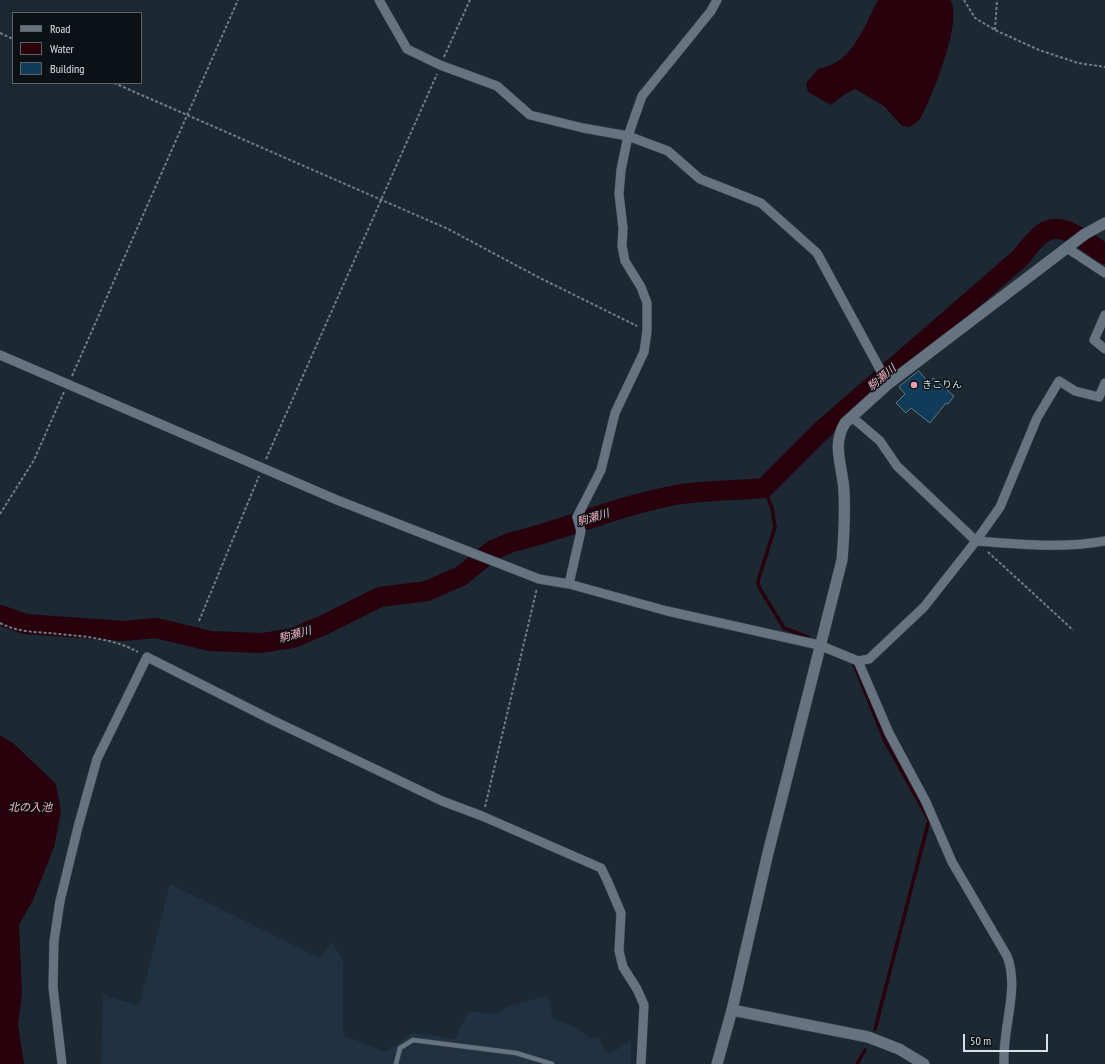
<!DOCTYPE html>
<meta charset="utf-8">
<style>
body{margin:0}
#map{position:relative;width:1105px;height:1064px;overflow:hidden;background:#1c2933;font-family:"PT Sans Narrow",sans-serif}
canvas{display:block}
.legend{position:absolute;left:12px;top:12px;width:130px;height:72px;box-sizing:border-box;background:#0b1115;border:1px solid #5d6469;margin:0;padding:5px 7px;list-style:none;font-size:12px;color:#d7e0e6}
.legend li{display:flex;align-items:center;gap:8px;height:20px}
.legend b{width:20px;border:1px solid #5d6469}
.scale{position:absolute;left:963px;top:1034px;width:85px;height:18px;box-sizing:border-box;border:2px solid #d7e0e6;border-top:0;padding-left:5px;font-size:12px;line-height:14px;white-space:nowrap;color:#d7e0e6;-webkit-text-stroke:3px #0b1115;paint-order:stroke}
</style>
<div id="map">
<canvas width="1105" height="1064"></canvas>
<ul class="legend">
<li><b style="height:5px;background:#657480"></b>Road</li>
<li><b style="height:11px;background:#28010d"></b>Water</li>
<li><b style="height:11px;background:#113c59"></b>Building</li>
</ul>
<div class="scale">50 m</div>
</div>
<script>
const g = document.querySelector('canvas').getContext('2d');
g.lineJoin = 'round';
function paint(path, color) { g.fillStyle = color; g.fill(path, 'evenodd'); }
function trace(path, color, width, dash) { g.strokeStyle = color; g.lineWidth = width; g.lineCap = dash ? 'butt' : 'round'; g.setLineDash(dash || []); g.stroke(path); }
function write(font, color, halo, rows, align = 'center') {
  g.font = font + ' "PT Sans Narrow","Noto Sans JP",sans-serif'; g.lineWidth = 3; g.setLineDash([]); g.textBaseline = 'middle'; g.strokeStyle = halo; g.fillStyle = color; for (const [text, x, y, turn = 0] of rows) {
    g.save(); g.translate(x, y); g.rotate((+turn || 0) * Math.PI / 180); g.textAlign = isNaN(turn) ? turn : align; if (halo) g.strokeText(text, 0, 0); g.fillText(text, 0, 0); g.restore();
  }
}
paint(new Path2D(`
 M170 884 320 958 331 943 341 956 343 964V1035L386 1052 406 1037 414 1033 455 1039 468 1012 496 1013 507 1007 548 996 552 1016 556 1020 577 1028 591 1039 599 1036 604 1051 611 1053 631 1041V1064H101L103 995 139 1006Z`), '#203241');
paint(new Path2D(`
 M878 0H950C964 19 931 100 920 119 918 122 914 124 910 127L902 126 884 106 855 89 845 94 831 105 808 92 806 83 818 69C853 63 863 28 878 0Z
 M0 735 14 744 56 784 61 812 54 847 33 900 19 925 22 993 18 1025 24 1064H0Z`), '#28010d');
trace(new Path2D(`
 M764 488 772 508 775 527 758 581 759 587 784 628 808 637
 M854 664 885 741 929 820 875 1029
 M857 1064 865 1050`), '#28010d', 3.5);
trace(new Path2D(`
 M0 615 25 624 124 631 156 628 210 641 262 643 293 638 326 624 380 597 427 591 461 576 493 550 512 542C567 529 620 505 676 495 705 490 735 491 764 488L822 430 1020 258C1027 250 1034 239 1043 233 1062 219 1089 244 1105 254`), '#28010d', 20);
const building = new Path2D(`
 M919 371 929 383 933 378 954 396 948 404 946 403 930 423 911 408 906 413 896 403 905 394 899 387Z`);
paint(building, '#113c59');
trace(building, '#667480', 1);
const service = new Path2D(`
 M396 1064 400 1048 413 1040 516 1053 552 1064`);
const minor = new Path2D(`
 M379 0 407 49 440 65 497 86 530 115 583 128 628 136 668 151 700 179 761 203 817 253 888 384
 M1067 248 1105 273
 M1105 315 1094 340 1105 349
 M0 355 337 500 539 579 569 584 667 611 819 645 858 661 869 659 924 607 976 541 1000 507 1037 418 1059 381 1075 391 1099 397 1105 383
 M852 417 880 441 897 466 976 541C1019 544 1063 549 1105 541
 M569 584 581 531 577 517 601 470 615 413 644 352 647 331V303L641 287 625 261 622 246 623 228 619 194 621 170 628 136 642 96 711 11 717 0
 M858 661 889 733 926 802 952 862 1007 956C1020 989 1002 1028 1004 1064
 M62 1064 53 987 54 941 60 901 78 827 97 759 147 657 270 719 442 801 482 816 601 868 607 880 621 913 619 951 623 967 637 989 644 1005 641 1064`);
const tertiary = new Path2D(`
 M732 1010 868 1037 899 1049 924 1064
 M717 1064 732 1010 768 853 842 560C844 537 845 515 844 492 843 466 831 446 845 423L888 384 1085 234 1105 223`);
trace(service, '#38434b', 5.5);
trace(minor, '#38434b', 10);
trace(tertiary, '#38434b', 12);
trace(new Path2D(`
 M964 0 975 18 995 30 1039 50 1078 63 1105 67
 M995 30 997 0
 M0 33 13 39
 M444 57 470 0
 M114 83 448 229 538 277 637 326
 M72 376 238 0
 M266 459 437 74
 M0 514 34 460 64 392
 M988 552 1073 630
 M199 621 259 476
 M0 623C15 631 32 632 48 633 78 636 111 637 138 652
 M485 807 537 588`), '#727d85', 2, [3, 2]);
trace(service, '#657480', 4.5);
trace(minor, '#657480', 9);
trace(tertiary, '#657480', 11);
for (const [x, y, r, color] of [
 [914,385,4,"#f29aae"]
]) { const dot = new Path2D(); dot.arc(x, y, r, 0, 2 * Math.PI); g.fillStyle = color; g.fill(dot); trace(dot, '#0b1115', 1.5); }
write('10px', '#d7e0e6', '#0b1115', [
 ["きこりん",922,385]
], 'left');
write('italic 11px', '#fbb2c2', '#0b1115', [
 ["駒瀬川",882,378,-41],
 ["駒瀬川",593,518,-17],
 ["駒瀬川",295,635,-16],
 ["北の入池",30,808]
]);
</script>
